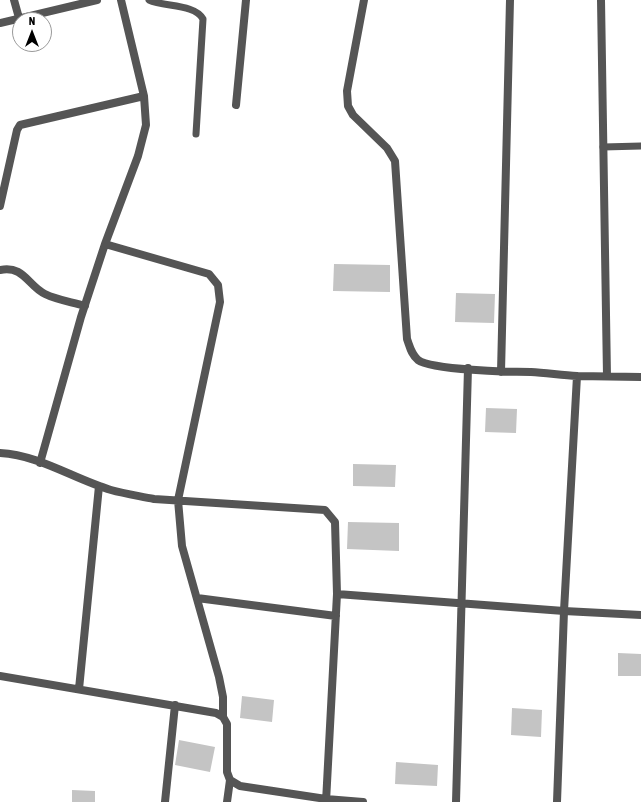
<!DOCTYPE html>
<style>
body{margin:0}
#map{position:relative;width:641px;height:802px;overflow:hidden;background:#fff;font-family:"Asap Condensed",sans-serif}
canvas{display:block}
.north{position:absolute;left:12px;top:12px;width:40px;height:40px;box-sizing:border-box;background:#fff;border:1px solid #999;border-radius:50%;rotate:0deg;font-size:11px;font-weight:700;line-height:16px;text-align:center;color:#000}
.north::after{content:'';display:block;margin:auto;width:14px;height:18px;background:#000;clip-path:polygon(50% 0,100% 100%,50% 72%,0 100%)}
</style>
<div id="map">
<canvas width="641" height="802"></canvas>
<div class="north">N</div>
</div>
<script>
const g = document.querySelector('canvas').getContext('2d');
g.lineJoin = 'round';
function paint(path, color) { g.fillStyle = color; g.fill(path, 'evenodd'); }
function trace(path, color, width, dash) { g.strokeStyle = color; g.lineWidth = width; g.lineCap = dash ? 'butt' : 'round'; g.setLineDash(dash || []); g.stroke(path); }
paint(new Path2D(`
 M334 264 390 265V292L333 291Z
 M456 293 495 294 494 323 455 322Z
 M486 408 517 409 516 433 485 432Z
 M353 464 396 465 395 487 353 486Z
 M348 522 399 523V551L347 549Z
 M618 653 641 654V676H618Z
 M242 696 274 700 272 722 240 718Z
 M512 708 542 710 541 737 511 735Z
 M179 740 215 747 210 772 175 765Z
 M396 762 438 765 437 786 395 784Z
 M72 790 95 791V802H72Z`), '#c4c4c4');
trace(new Path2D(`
 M149 0C164 7 195 4 203 19L196 134
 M603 147 641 146`), '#555', 7);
trace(new Path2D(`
 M14 0 19 18
 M364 0 347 91 348 106 353 115 387 148 395 161 407 339C410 347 411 354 418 360 431 370 512 372 531 372 546 373 562 375 577 376
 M601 0 607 376
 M0 23 97 0
 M236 105 246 0
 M0 206 17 130 20 125 144 96
 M105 244 209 274 218 285 220 302 178 500 182 546 219 677 223 697V717
 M0 270C24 265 28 286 45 294 57 300 72 302 85 306
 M501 372 510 0
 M0 453C39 455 74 479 111 490 125 494 140 496 154 499L325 510 335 522 337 594 326 802
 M40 463 81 317 105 244 138 156 146 125 144 96 121 0
 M337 594 564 611 641 615
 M197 598 336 616
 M0 676 216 713 223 717 227 724V772L230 780 240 786 326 799 363 802
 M79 689 99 486
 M165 802 175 705
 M227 802 230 780
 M456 802 468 368
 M557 802 564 611 577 376 641 377`), '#555', 8);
</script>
